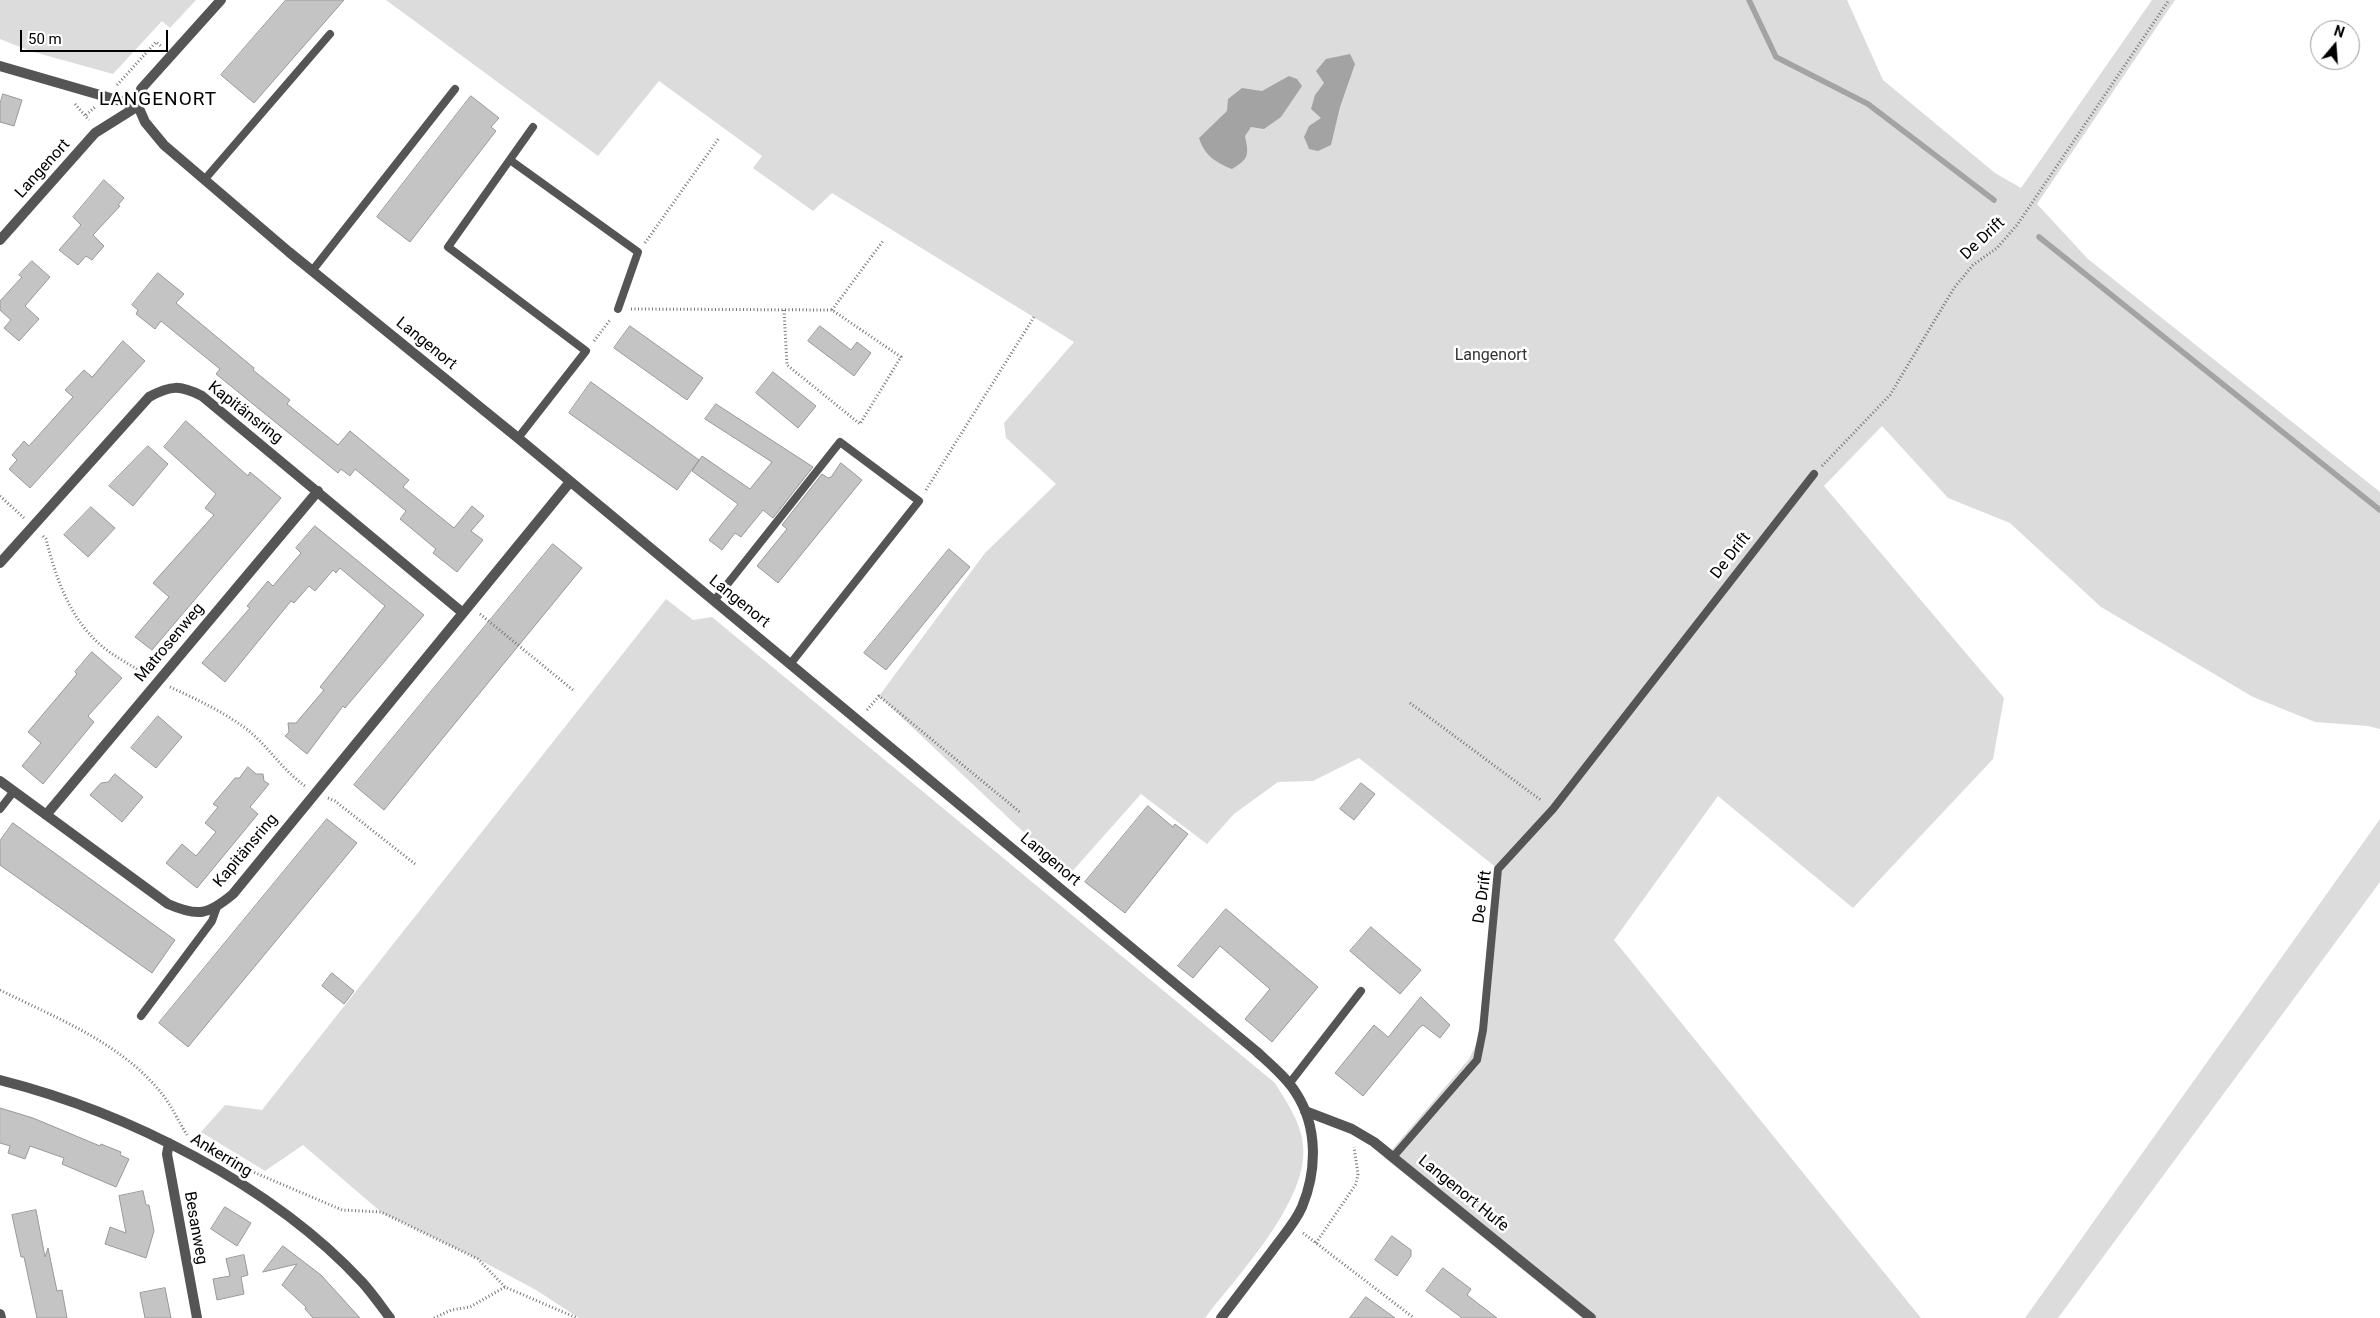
<!DOCTYPE html>
<meta charset="utf-8">
<style>
body{margin:0}
#map{position:relative;width:2380px;height:1318px;overflow:hidden;background:#fff;font-family:Roboto,sans-serif}
canvas{display:block}
.north{position:absolute;left:2310px;top:20px;width:50px;height:50px;box-sizing:border-box;background:#fff;border:1px solid #999;border-radius:50%;rotate:18deg;font-size:14px;font-weight:700;line-height:20px;text-align:center;color:#000}
.north::after{content:'';display:block;margin:auto;width:18px;height:22px;background:#000;clip-path:polygon(50% 0,100% 100%,50% 72%,0 100%)}
.scale{position:absolute;left:20px;top:30px;width:148px;height:22px;box-sizing:border-box;border:2px solid #000;border-top:0;padding-left:6px;font-size:15px;line-height:18px;white-space:nowrap;color:#000;-webkit-text-stroke:4px #fff;paint-order:stroke}
</style>
<div id="map">
<canvas width="2380" height="1318"></canvas>
<div class="north">N</div>
<div class="scale">50 m</div>
</div>
<script>
const g = document.querySelector('canvas').getContext('2d');
g.lineJoin = 'round';
function paint(path, color) { g.fillStyle = color; g.fill(path, 'evenodd'); }
function trace(path, color, width, dash) { g.strokeStyle = color; g.lineWidth = width; g.lineCap = dash ? 'butt' : 'round'; g.setLineDash(dash || []); g.stroke(path); }
function write(font, color, halo, rows, align = 'center') {
  g.font = font + ' Roboto,sans-serif'; g.lineWidth = 5; g.setLineDash([]); g.textBaseline = 'middle'; g.strokeStyle = halo; g.fillStyle = color; for (const [text, x, y, turn = 0] of rows) {
    g.save(); g.translate(x, y); g.rotate((+turn || 0) * Math.PI / 180); g.textAlign = isNaN(turn) ? turn : align; if (halo) g.strokeText(text, 0, 0); g.fillText(text, 0, 0); g.restore();
  }
}
paint(new Path2D(`
 M0 0H196L170 28 162 21 113 74 30 51 0 39Z
 M386 0H1847L1883 80 1995 173 2021 188 2152 0H2175L2037 204 2088 259 2380 492V729L2368 726 2315 722 2253 697 2101 607 2010 523 1948 498 1882 426 1824 486 2004 698 1993 759 1853 908 1718 796 1614 940 1921 1318H1582L1385 1158 1469 1059 1483 1030 1498 869 1359 758 1313 781 1278 782 1234 814 1207 844 1141 794 1069 875 879 696 985 553 1056 484 1006 438 1004 423 1074 342 832 193 813 211 753 168 762 156 659 81 598 156Z
 M666 599 693 620 712 617 1275 1083C1287 1103 1301 1122 1303 1145 1309 1201 1237 1276 1205 1318H579L536 1290 478 1259 381 1212 303 1145 265 1171 201 1132 225 1105 262 1110Z
 M2380 819V882L2058 1318H2025Z`), '#dcdcdc');
paint(new Path2D(`
 M1350 54 1355 64 1340 107 1331 145 1318 151 1309 149 1304 137 1309 126 1321 118 1311 109 1315 95 1324 83 1316 71 1326 59Z
 M1289 76 1297 79 1302 86 1281 117 1264 129 1251 127 1245 136C1249 155 1249 159 1232 169 1215 162 1205 156 1199 138L1227 111 1228 99 1242 88 1262 91Z`), '#a3a3a3');
trace(new Path2D(`
 M1749 0 1776 57 1868 104 1994 200
 M2039 237 2380 510`), '#a3a3a3', 5.5);
const building = new Path2D(`
 M286 0H344L254 103 221 75Z
 M3 94 22 100 14 126 0 122V104Z
 M471 96 499 118 491 127 496 131 410 242 377 217Z
 M104 180 124 198 118 205 120 206 93 235 104 246 92 260 86 256 78 265 59 250 81 225 73 217Z
 M32 261 50 277 25 306 39 319 19 341 4 328 11 320 0 310V301L22 277 19 275Z
 M158 273 184 294 176 303 254 368 253 370 290 400 287 404 338 445 350 431 409 480 403 487 454 528 472 506 484 516 471 531 483 540 457 572 433 553 436 549 400 519 406 511 355 469 350 476 341 469 338 473 216 374 220 369 161 321 155 329 136 314 138 310 132 305Z
 M630 326 703 378 687 400 614 348Z
 M820 326 851 350 857 342 871 353 854 376 808 341Z
 M123 341 145 361 30 488 9 469 17 460 12 455 24 441 29 446 73 397 65 390 84 370 92 377Z
 M773 372 816 406 798 428 756 393Z
 M591 382 699 460 677 490 569 413Z
 M716 404 813 467 773 518 763 510 741 537 735 533 722 550 709 540 738 504 692 471 702 456 750 489 772 462 705 419Z
 M186 421 248 476 250 472 281 498 152 650 135 637 169 597 153 583 214 515 205 508 216 494 164 447Z
 M148 446 168 464 133 506 109 486Z
 M841 463 862 480 778 583 757 566 787 529 782 525 822 474 828 478 831 477Z
 M91 507 115 528 88 557 64 535Z
 M315 526 424 615 345 708 343 706 307 754 285 736 289 732 288 723H296L324 690 320 687 385 606 340 568 336 573 333 570 315 591 309 586 294 603 291 601 225 682 202 663 250 608 247 606 268 581 273 586 301 553 296 548Z
 M553 544 582 568 384 810 354 785Z
 M949 549 970 567 886 670 864 653Z
 M92 652 122 678 88 716 94 722 43 784 22 766 41 743 28 732 77 674 75 672Z
 M158 716 182 737 156 768 131 748Z
 M248 767 256 774H263L264 781 269 784 250 807 258 814 197 888 166 863 182 844 196 856 216 832 205 823 218 807 213 804 235 778H239Z
 M115 774 143 797 122 822 90 795 101 783 108 782Z
 M1361 783 1375 794 1354 820 1340 809Z
 M1148 806 1173 827 1175 824 1188 834 1125 913 1085 882Z
 M327 819 357 843 188 1047 159 1023Z
 M13 823 175 940 152 973 0 865V841Z
 M1226 909 1318 987 1272 1042 1245 1019 1270 989 1220 946 1193 978 1178 966Z
 M1371 927 1421 970 1400 994 1350 951Z
 M332 973 354 991 344 1004 322 986Z
 M1421 997 1450 1025 1440 1038 1423 1025 1419 1028 1363 1096 1335 1073 1374 1025 1388 1037Z
 M0 1108 33 1118 100 1146 101 1144 121 1152 120 1155 129 1159 116 1187 62 1164 64 1158 30 1146 25 1159 8 1153 10 1146 0 1143Z
 M143 1191 146 1205H149L154 1231 146 1258 105 1244 110 1227 126 1233 119 1196Z
 M225 1207 251 1223 237 1246 211 1229Z
 M36 1210 45 1257 48 1248 57 1291 62 1290 67 1318H37L24 1257H21L12 1215Z
 M1392 1236 1411 1250V1256L1397 1276 1375 1260Z
 M283 1246 321 1275 360 1318H313L305 1309 306 1307 282 1285 297 1264 263 1272Z
 M244 1255 248 1275 241 1277 244 1294 217 1300 213 1279 230 1276 226 1259Z
 M1443 1268 1471 1289 1467 1295 1497 1318H1462L1426 1291Z
 M165 1288 171 1318H145L140 1293Z
 M1366 1297 1395 1318H1350Z`);
paint(building, '#c4c4c4');
trace(building, '#999', 1);
trace(new Path2D(`
 M117 85 156 42 161 46
 M75 104 89 120
 M86 115 95 107
 M645 243 719 138
 M631 309 832 310 901 357 860 424 787 365 784 310
 M832 310 883 241
 M594 341 610 320
 M1822 466 1890 395 1954 288 1973 265 1997 248 2017 225 2169 0
 M926 490 1034 317
 M0 496 24 518
 M43 536 46 539C56 578 70 620 103 647 115 657 131 665 145 674
 M480 614 573 690
 M170 687C196 699 222 711 245 728 267 744 282 770 305 786
 M1410 703 1542 801
 M867 710 879 696 1021 813
 M328 798 335 801 415 864
 M0 990C58 1019 122 1043 163 1095 172 1107 179 1122 187 1135
 M251 1171 342 1210 381 1212 478 1259 505 1287 577 1318
 M1303 1233 1414 1318
 M1316 1243 1356 1184 1358 1174 1354 1147
 M434 1318 451 1310 470 1307 505 1287`), '#777', 3, [1, 2.5]);
trace(new Path2D(`
 M510 160 638 252 618 309
 M205 179 330 34
 M312 271 455 89
 M518 438 586 351 448 247 533 127
 M714 601 840 442 919 501 791 663
 M0 809 14 791
 M141 1016 212 921 217 907
 M1289 1084 1361 991
 M1393 1157 1477 1060 1483 1030 1498 869 1553 809 1814 474`), '#555', 8);
trace(new Path2D(`
 M0 66 138 106
 M0 240 95 133 138 106
 M0 563 149 397C171 385 180 385 202 396L463 613 233 894C208 915 198 917 168 904L0 781
 M463 613 570 482
 M46 815 318 491
 M0 1080C127 1112 272 1185 362 1282 372 1293 381 1306 390 1318
 M1305 1111 1352 1129 1374 1142 1591 1318
 M169 1143 167 1154 197 1318
 M0 1314 1 1318`), '#555', 10);
trace(new Path2D(`
 M221 0 141 89 138 106 145 122 164 145 289 252 518 438 1256 1051C1270 1064 1286 1077 1296 1093 1318 1127 1317 1171 1302 1207 1295 1223 1282 1237 1272 1251 1255 1273 1238 1296 1221 1318`), '#555', 10);
write('16px', '#000', '#fff', [
 ["Langenort",43,169,-48],
 ["De Drift",1983,239,-43],
 ["Langenort",426,344,39],
 ["Kapitänsring",245,413,38],
 ["De Drift",1731,556,-52],
 ["Langenort",739,602,39],
 ["Matrosenweg",170,643,-50],
 ["Kapitänsring",246,851,-50],
 ["Langenort",1050,860,40],
 ["De Drift",1483,897,-82],
 ["Ankerring",221,1156,31],
 ["Langenort Hufe",1463,1194,39],
 ["Besanweg",195,1228,80]
]);
write('16px', '#333', '#fff', [
 ["Langenort",1491,356]
]);
g.letterSpacing = '1px';
write('19px', '#000', '#fff', [
 ["LANGENORT",158,100]
]);
g.letterSpacing = '0px';
</script>
